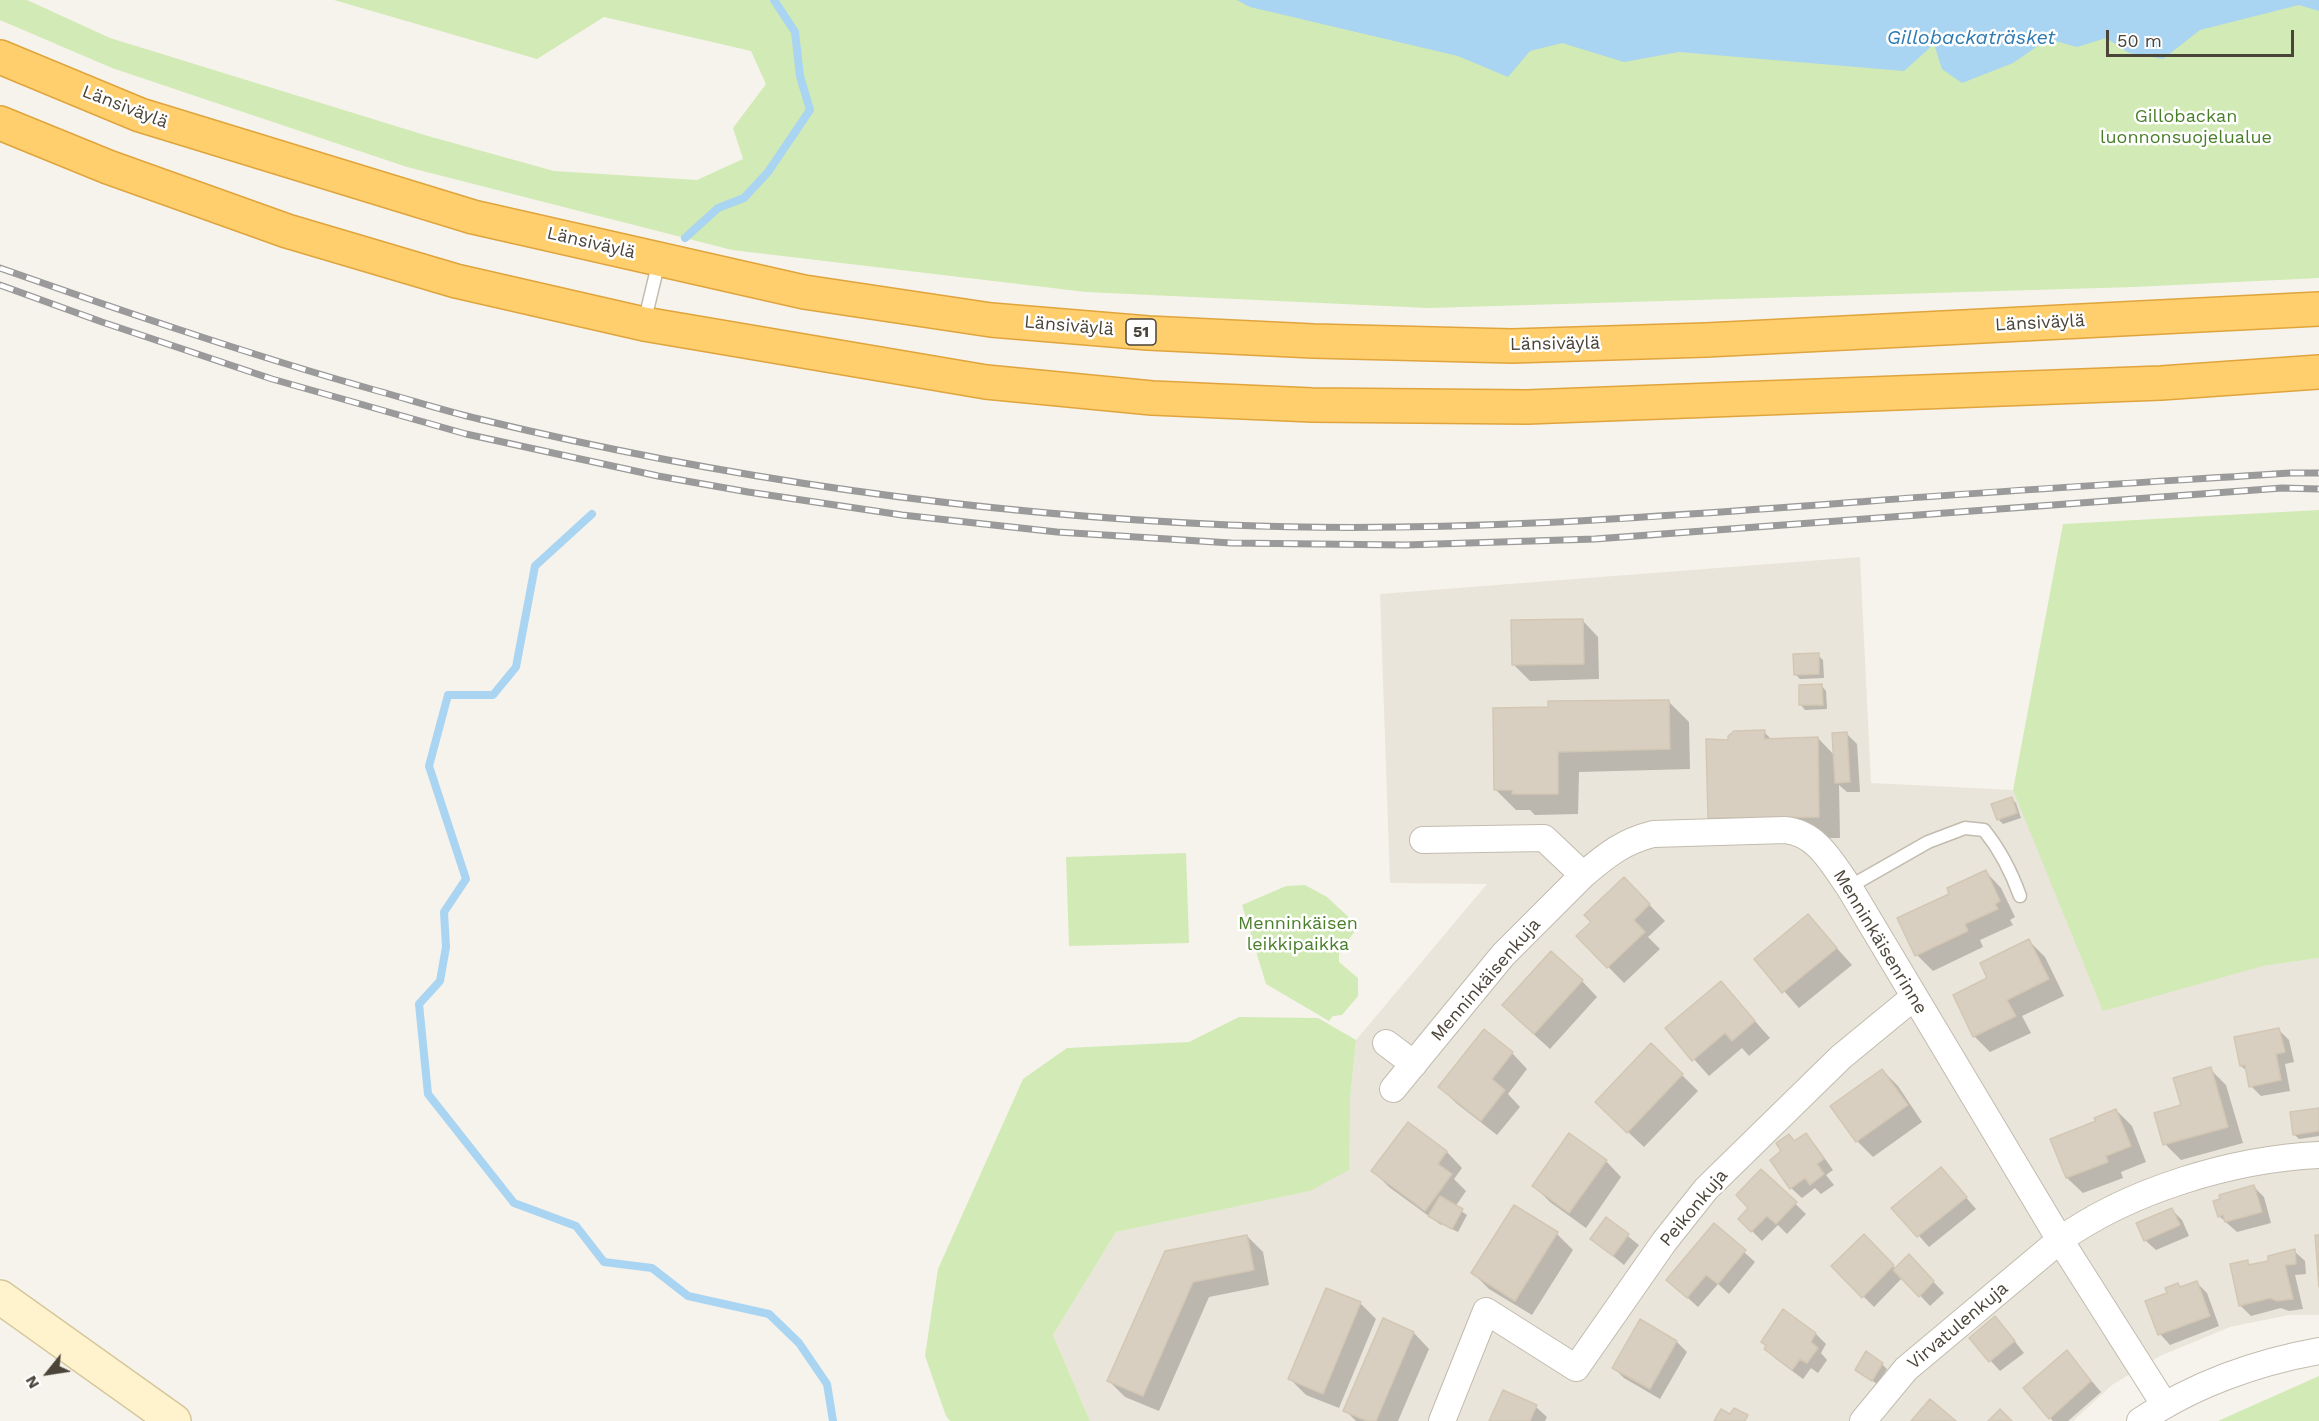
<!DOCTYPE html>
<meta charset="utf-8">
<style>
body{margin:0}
#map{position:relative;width:2319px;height:1421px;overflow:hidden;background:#f6f3ec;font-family:"Work Sans",sans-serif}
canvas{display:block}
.north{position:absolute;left:18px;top:1343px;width:60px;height:60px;-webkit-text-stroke:4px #fff;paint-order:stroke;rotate:240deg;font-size:16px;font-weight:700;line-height:24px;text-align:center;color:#4b4439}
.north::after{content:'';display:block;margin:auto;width:21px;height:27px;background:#4b4439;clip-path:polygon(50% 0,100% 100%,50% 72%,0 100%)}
.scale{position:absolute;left:2106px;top:30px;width:188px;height:27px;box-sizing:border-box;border:3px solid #4b4439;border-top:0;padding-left:8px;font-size:18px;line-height:21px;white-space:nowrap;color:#4b4439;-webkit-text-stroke:4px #fff;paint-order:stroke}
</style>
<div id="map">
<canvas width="2319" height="1421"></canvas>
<div class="north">N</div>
<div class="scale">50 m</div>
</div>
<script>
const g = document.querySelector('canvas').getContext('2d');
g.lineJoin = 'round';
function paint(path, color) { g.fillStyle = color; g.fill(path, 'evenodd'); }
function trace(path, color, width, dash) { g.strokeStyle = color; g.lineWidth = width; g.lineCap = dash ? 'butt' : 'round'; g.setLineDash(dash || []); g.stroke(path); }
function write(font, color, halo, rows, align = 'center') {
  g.font = font + ' "Work Sans",sans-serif'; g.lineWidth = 5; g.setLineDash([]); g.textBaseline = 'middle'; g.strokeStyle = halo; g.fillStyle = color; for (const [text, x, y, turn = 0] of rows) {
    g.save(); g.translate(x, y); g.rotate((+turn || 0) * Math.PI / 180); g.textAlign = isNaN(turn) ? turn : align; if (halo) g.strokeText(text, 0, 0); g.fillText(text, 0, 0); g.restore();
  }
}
paint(new Path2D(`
 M1860 557 1871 783 2013 790 2042 852 2263 966 2319 958V1315H2289L2230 1327 2160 1356 2112 1385 2073 1421H1090L1053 1335 1116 1232 1310 1191 1350 1100 1356 1040 1487 884 1390 883 1380 594Z`), '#eae5da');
paint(new Path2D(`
 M0 0H27L110 38 428 136 554 171 697 180 743 159 733 128 766 84 751 51 604 17 537 59 334 0H2319V278L2134 287 1428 308 1086 292 732 250 407 167 112 68 0 20Z
 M2319 510V958L2263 966 2103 1011 2013 790 2063 524Z
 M1186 853 1189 943 1069 946 1066 857Z
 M1305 885 1327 897 1355 923V931L1339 952V962L1358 978V996L1342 1015 1333 1016 1329 1021 1266 984 1242 905 1286 886Z
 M1239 1017 1318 1018 1356 1040 1350 1100 1349 1170 1310 1191 1116 1232 1053 1335 1090 1421H950L946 1416 925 1356 938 1269 1023 1079 1067 1048 1189 1042Z
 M2319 1376V1421H2218Z`), '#d2eab5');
paint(new Path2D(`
 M1237 0H2319V11L2299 5 2200 30 2163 59 2129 53 2106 38 2077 47 2048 39 2013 63 1962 83 1942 69 1934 44 1904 71 1679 52 1624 62 1562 43 1530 51 1508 77 1458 56 1250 7Z`), '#a9d4f2');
paint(new Path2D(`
 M1583 621 1598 637 1599 679 1530 681 1514 665Z
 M1818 655 1823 660 1824 678 1800 679 1795 674Z
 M1822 686 1826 691 1827 709 1805 710 1801 705Z
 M1668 701 1689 722 1690 769 1579 772 1578 814 1535 815 1530 810H1516L1495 789 1494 710Z
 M1764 732 1772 740 1818 738 1835 756 1847 734 1857 744 1860 792H1847L1839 785 1840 838H1731L1709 817 1730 741Z
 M2011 798 2016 803 2021 818 2003 824 1998 819Z
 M1986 872 2001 888 2015 917 2010 920 2013 925 1980 940 1983 947 1933 971 1917 955 1951 894Z
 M1640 895 1665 921 1648 937 1660 949 1624 983 1578 936Z
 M1808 916 1852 965 1799 1008 1756 959Z
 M2029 941 2045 957 2064 996 2022 1016 2031 1033 1990 1052 1974 1036 1989 979Z
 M1582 981 1597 997 1550 1049 1519 1021Z
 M1721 983 1770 1038 1749 1056 1742 1048 1709 1076 1667 1029Z
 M2279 1030 2289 1040 2294 1062 2285 1064 2290 1091 2261 1096 2251 1086 2248 1072 2241 1066Z
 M1512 1053 1527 1069 1508 1094 1520 1107 1497 1135 1456 1103 1440 1087Z
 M2210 1069 2226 1085 2243 1143 2181 1160 2165 1144 2183 1107Z
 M1882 1070 1898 1086 1922 1122 1873 1157 1857 1141Z
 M1682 1075 1698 1091 1644 1147 1613 1118Z
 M2116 1110 2132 1126 2146 1162 2121 1172 2123 1178 2083 1193 2067 1178 2098 1122Z
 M2319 1110V1136L2299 1139 2294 1134Z
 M1408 1124 1447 1152 1462 1168 1454 1179 1466 1191 1455 1207 1467 1215 1458 1232 1442 1224 1441 1225 1389 1187 1373 1171Z
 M1789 1135 1795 1142 1805 1135 1816 1146 1833 1170 1826 1175 1834 1185 1821 1194 1815 1188 1802 1198 1791 1188 1784 1151Z
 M1606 1161 1621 1177 1586 1228 1550 1202 1534 1186Z
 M1761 1171 1806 1214 1787 1234 1778 1225 1762 1241 1740 1219 1750 1208Z
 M1951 1180 1976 1209 1929 1247 1894 1208Z
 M2254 1187 2264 1197 2271 1223 2237 1232 2219 1216Z
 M1515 1207 1557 1234 1573 1250 1532 1315 1489 1289 1473 1273Z
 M2172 1210 2182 1220 2189 1236 2156 1250 2145 1240Z
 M1606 1219 1639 1245 1624 1265 1592 1239Z
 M1714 1225 1755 1262 1729 1294 1718 1284 1698 1307 1668 1280Z
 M1247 1236 1263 1252 1269 1285 1209 1297 1159 1411 1125 1397 1109 1381 1166 1252Z
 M1864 1236 1896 1269 1909 1256 1944 1293 1930 1306 1903 1277 1874 1307 1833 1266Z
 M2294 1251 2305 1261 2306 1274 2295 1275 2303 1309 2289 1311 2281 1308 2251 1316 2240 1305 2247 1262 2252 1266 2270 1262Z
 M2197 1283 2207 1293 2219 1326 2170 1345 2160 1334 2169 1294 2178 1285 2182 1288Z
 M1360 1303 1376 1319 1339 1408 1306 1395 1290 1379Z
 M1784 1311 1816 1334 1826 1344 1821 1353 1827 1360 1818 1373 1811 1368 1803 1379 1776 1359 1766 1349Z
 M1641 1321 1677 1342 1687 1352 1660 1399 1624 1378 1614 1368Z
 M2005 1329 2024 1353 2000 1371 1990 1360Z
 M1414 1333 1429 1349 1398 1421H1356L1345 1410Z
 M2067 1352 2101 1392 2068 1421H2053L2050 1418Z
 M1882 1364 1887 1369 1877 1384 1856 1369Z
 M1536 1407 1547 1417 1545 1421H1490Z`), '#0003');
trace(new Path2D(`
 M685 238 718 208 744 198 768 172 810 110 800 76 795 32 774 0
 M592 514 535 566 516 667 493 695H448L429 766 466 879 444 912 446 947 440 981 419 1004 428 1094 514 1203 576 1226 604 1262 652 1268 688 1296 769 1314 799 1343 827 1384 833 1421`), '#a9d4f2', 8);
const building = new Path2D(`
 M1583 619 1584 664 1512 665 1511 620Z
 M1819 653V674L1794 675 1793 654Z
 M1822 684 1823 705H1799V685Z
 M1669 700 1670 749 1558 752V794H1512L1513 790H1494L1493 708 1548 707V701Z
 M1765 730 1764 739 1818 737 1819 817 1708 818 1706 739 1728 740V736L1734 731Z
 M1847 732 1850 782 1835 783 1832 733Z
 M2012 797 2017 813 1997 820 1991 804Z
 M1986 870 2000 901 1995 904 1998 909 1965 924 1968 931 1915 956 1897 918 1949 894 1947 888Z
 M1624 877 1650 904 1634 920 1645 932 1607 968 1576 936 1591 922 1584 915Z
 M1808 914 1837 948 1782 993 1754 959Z
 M2029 939 2049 979 2007 1000 2016 1016 1973 1037 1953 995 1987 978 1980 963Z
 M1551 951 1583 980 1534 1034 1502 1005Z
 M1721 981 1755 1021 1732 1041 1725 1033 1692 1061 1665 1028Z
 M2279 1028 2285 1052 2276 1054 2281 1080 2249 1087 2245 1065 2240 1066 2234 1037Z
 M1484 1029 1513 1052 1492 1079 1505 1090 1481 1121 1438 1087Z
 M1651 1043 1683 1074 1627 1133 1595 1102Z
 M2211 1067 2228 1127 2163 1145 2154 1113 2181 1105 2173 1078Z
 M1882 1069 1908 1105 1856 1142 1830 1106Z
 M2319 1108V1131L2293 1135 2290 1112Z
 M2116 1109 2131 1146 2106 1156 2108 1162 2066 1178 2050 1139 2096 1121 2094 1118Z
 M1408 1122 1447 1151 1438 1164 1452 1174 1425 1211 1371 1171Z
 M1569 1133 1607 1160 1569 1213 1532 1186Z
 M1806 1133 1824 1159 1817 1164 1824 1174 1810 1185 1805 1178 1790 1189 1770 1160 1781 1151 1776 1143 1789 1134 1794 1141Z
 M1941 1167 1967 1197 1917 1237 1891 1208Z
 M1761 1169 1797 1202 1776 1224 1767 1216 1751 1232 1738 1219 1748 1208 1736 1195Z
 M2254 1185 2262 1212 2225 1222 2223 1215 2218 1217 2213 1201 2220 1199 2219 1195Z
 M1440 1196 1463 1209 1452 1229 1428 1216Z
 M1514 1205 1558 1232 1515 1301 1471 1273Z
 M2172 1208 2180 1225 2144 1241 2136 1223Z
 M1606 1217 1629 1234 1613 1256 1590 1239Z
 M1714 1223 1746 1250 1718 1284 1706 1275 1687 1298 1666 1280Z
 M1864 1234 1894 1265 1862 1298 1831 1266Z
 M1247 1235 1254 1270 1193 1282 1143 1396 1107 1381 1165 1251Z
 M2315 1235H2319V1287Z
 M2295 1249 2296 1264 2285 1265 2293 1299 2277 1301 2270 1298 2239 1306 2230 1264 2248 1260V1265L2268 1261V1256Z
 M1909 1254 1934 1281 1919 1297 1893 1270Z
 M2197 1281 2210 1316 2158 1335 2145 1301 2167 1293 2165 1288 2178 1283 2180 1287Z
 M1326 1288 1361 1302 1323 1394 1288 1379Z
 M1783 1309 1816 1333 1811 1342 1818 1348 1807 1363 1800 1359 1792 1370 1764 1349 1766 1345 1761 1342Z
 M1995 1316 2015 1341 1989 1362 1969 1338Z
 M1383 1318 1414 1332 1376 1421H1367L1343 1411Z
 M1640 1319 1677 1341 1650 1389 1612 1368Z
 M2067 1350 2091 1381 2049 1419 2023 1388Z
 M1866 1351 1883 1363 1872 1381 1855 1370Z
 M1503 1390 1537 1405 1530 1421H1489Z
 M1930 1399 1956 1421H1911Z
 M1734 1408 1748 1415 1745 1421H1714L1721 1409 1730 1414Z
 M2000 1409 2012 1421H1988Z`);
paint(building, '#d8cfc1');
trace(building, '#d3c7b4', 1.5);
const lane = new Path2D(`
 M644 323 659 261
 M1849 887 1928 842 1965 828 1984 830C2001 851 2011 871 2020 896`);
const street = new Path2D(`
 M1423 840 1544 838 1583 875C1607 855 1622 842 1653 834L1785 830C1817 833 1832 863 1849 887L2060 1240 2164 1404
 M1386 1043 1414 1064
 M1393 1089 1503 955 1583 875
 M1442 1421 1486 1311 1576 1368 1664 1242 1706 1189 1841 1057 1914 997
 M1863 1421 1906 1369 2060 1240C2130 1190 2233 1159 2319 1155
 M2140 1421C2192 1385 2257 1362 2319 1351`);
const secondary = new Path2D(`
 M0 1297 174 1421`);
const highway = new Path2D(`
 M0 57 140 115 473 217 804 292 991 320 1148 333 1313 341 1512 346 1706 340 2319 309
 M0 123 108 167 287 231 456 281 644 324 986 382 1152 398 1312 405 1527 407 2161 383 2319 372`);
trace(lane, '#c2bbae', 15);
trace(street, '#c2bbae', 28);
trace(secondary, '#d6c79b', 36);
trace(highway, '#e0a43c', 36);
trace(lane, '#fff', 12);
trace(street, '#fff', 26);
trace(secondary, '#fff3cd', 33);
trace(highway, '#ffcf6e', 33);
const rail = new Path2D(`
 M0 268C125 312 250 355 378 391 411 400 445 411 479 419 725 479 976 514 1229 525 1443 534 1658 517 1871 501 2011 490 2151 482 2291 473H2319
 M0 285 102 322 272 379 466 434 658 476 748 492 902 515 1057 532 1231 543 1405 545 1595 539 2282 488 2319 489`);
trace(rail, '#9a9a9a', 7);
trace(rail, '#fff', 4.5, [14]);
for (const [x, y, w] of [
 [1141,332,30]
]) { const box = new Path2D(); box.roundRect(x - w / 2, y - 13, w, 26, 4.5); g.fillStyle = '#fff'; g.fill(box); trace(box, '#4b4439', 1.5); }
write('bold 16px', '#4b4439', null, [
 ["51",1141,332]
]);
write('18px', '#4b4439', '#fff', [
 ["Länsiväylä",125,107,21],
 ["Länsiväylä",591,243,13],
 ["Länsiväylä",2040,323,-3],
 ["Länsiväylä",1069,326,5],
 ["Länsiväylä",1555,344,-1],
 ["Menninkäisenrinne",1880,942,59],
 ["Menninkäisenkuja",1486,980,-49],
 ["Peikonkuja",1694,1208,-50],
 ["Virvatulenkuja",1958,1326,-40]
]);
write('18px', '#4a7f2a', '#fff', [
 ["Gillobackan",2186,117],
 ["luonnonsuojelualue",2186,138],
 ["Menninkäisen",1298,924],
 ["leikkipaikka",1298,945]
]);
write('italic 20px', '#2e7ab2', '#fff', [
 ["Gillobackaträsket",1971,38]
]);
</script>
